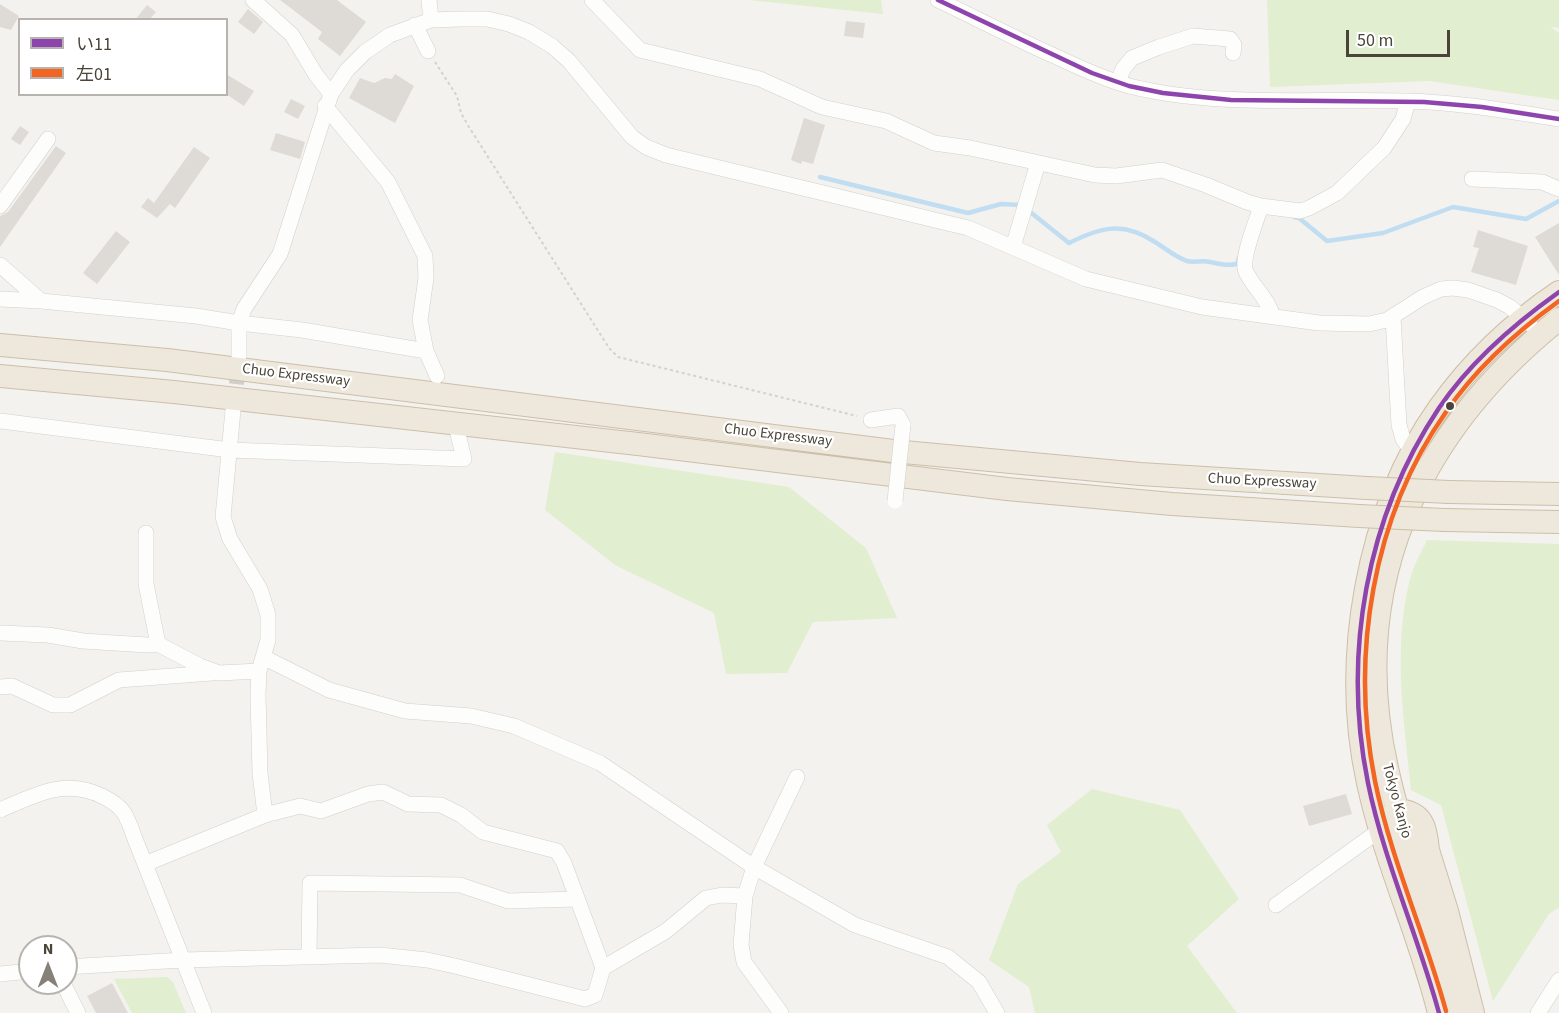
<!DOCTYPE html>
<meta charset="utf-8">
<style>
body{margin:0}
#map{position:relative;width:1559px;height:1013px;overflow:hidden;background:#f4f2ee;font-family:"Source Sans 3","Noto Sans JP",sans-serif}
canvas{display:block}
.legend{position:absolute;left:18px;top:18px;width:210px;height:78px;box-sizing:border-box;background:#fff;border:2px solid #b7b4b0;margin:0;padding:8px 10px;list-style:none;font-size:18px;color:#4b4439}
.legend li{display:flex;align-items:center;gap:12px;height:30px}
.legend b{width:30px;border:2px solid #b7b4b0}
.north{position:absolute;left:18px;top:935px;width:60px;height:60px;box-sizing:border-box;background:#fff;border:2px solid #b7b4b0;border-radius:50%;rotate:0deg;font-size:16px;font-weight:700;line-height:24px;text-align:center;color:#4b4439}
.north::after{content:'';display:block;margin:auto;width:21px;height:27px;background:#868178;clip-path:polygon(50% 0,100% 100%,50% 72%,0 100%)}
.scale{position:absolute;left:1346px;top:30px;width:104px;height:27px;box-sizing:border-box;border:3px solid #4b4439;border-top:0;padding-left:8px;font-size:18px;line-height:21px;white-space:nowrap;color:#4b4439;-webkit-text-stroke:4px #fff;paint-order:stroke}
</style>
<div id="map">
<canvas width="1559" height="1013"></canvas>
<ul class="legend">
<li><b style="height:8px;background:#8e44ad"></b>い11</li>
<li><b style="height:8px;background:#f26522"></b>左01</li>
</ul>
<div class="north">N</div>
<div class="scale">50 m</div>
</div>
<script>
const g = document.querySelector('canvas').getContext('2d');
g.lineJoin = 'round';
function paint(path, color) { g.fillStyle = color; g.fill(path, 'evenodd'); }
function trace(path, color, width, dash) { g.strokeStyle = color; g.lineWidth = width; g.lineCap = dash ? 'butt' : 'round'; g.setLineDash(dash || []); g.stroke(path); }
function write(font, color, halo, rows, align = 'center') {
  g.font = font + ' "Source Sans 3",sans-serif'; g.lineWidth = 4.5; g.setLineDash([]); g.textBaseline = 'middle'; g.strokeStyle = halo; g.fillStyle = color; for (const [text, x, y, turn = 0] of rows) {
    g.save(); g.translate(x, y); g.rotate((+turn || 0) * Math.PI / 180); g.textAlign = isNaN(turn) ? turn : align; if (halo) g.strokeText(text, 0, 0); g.fillText(text, 0, 0); g.restore();
  }
}
paint(new Path2D(`
 M744 0H881L883 14 749 0Z
 M1267 0H1559V28L1550 27 1559 33V100L1429 81 1270 87Z
 M555 452 789 487 866 548 897 618 813 622 787 673 726 674 714 613 615 565 545 510Z
 M1427 540 1559 544V907L1549 914 1493 1001 1441 805 1411 790C1404 721 1393 651 1409 583 1412 568 1421 553 1427 540Z
 M1092 789 1180 810 1239 899 1187 946 1237 1013H1035L1029 987 989 960 1018 884 1061 852 1047 825Z
 M167 977 173 982 186 1013H132L114 979Z`), '#e1eecf');
trace(new Path2D(`
 M820 177 968 213 1001 204 1020 205
 M1029 211 1069 243C1101 227 1123 221 1155 242 1165 248 1175 257 1187 261 1194 263 1202 260 1210 262 1221 264 1225 266 1237 264L1239 258
 M1294 217 1299 218 1327 241 1383 233 1453 207 1526 219 1559 201`), '#c0ddf1', 4.5);
paint(new Path2D(`
 M280 0H337L366 22 340 56 318 39 322 32Z
 M0 4 19 16 11 30 0 27Z
 M147 5 156 12 149 20H135Z
 M248 9 263 22 254 34 238 22Z
 M846 21 865 23 863 38 844 36Z
 M226 74 254 91 244 106 226 94Z
 M395 74 414 86 395 123 349 98 360 78 374 83 385 78 392 79Z
 M291 99 305 106 298 119 284 112Z
 M804 118 825 125 813 164 802 161 801 164 791 160Z
 M20 126 29 132 20 145 11 139Z
 M276 133 305 142 300 159 270 150Z
 M56 146 66 153 0 247V216L8 212Z
 M194 147 210 158 175 208 170 204 157 218 141 207 148 198 154 203Z
 M1559 223V275L1535 237Z
 M1478 230 1528 246 1516 285 1471 272 1479 248 1473 247Z
 M116 231 130 242 97 284 83 273Z
 M1346 794 1352 814 1309 826 1303 806Z
 M112 983 128 1013H96L87 996Z`), '#dedbd6');
trace(new Path2D(`
 M234 407 239 359`), '#d2cfca', 15, [15, 8]);
const minor = new Path2D(`
 M253 0 292 35 316 75 331 94
 M429 0 431 20
 M592 0 640 50 760 79 822 107 886 121 934 143 970 148 1095 175 1116 176 1162 170 1206 185 1247 202 1261 206 1300 211 1309 208 1337 193 1384 148 1403 119 1408 101
 M938 0C978 19 1016 39 1057 57 1080 68 1104 79 1129 86 1218 108 1314 98 1405 101 1457 102 1508 111 1559 119
 M415 25 428 51
 M1118 82 1123 69 1132 58 1159 47 1193 36 1230 39 1234 45 1233 53
 M325 106 388 182 425 256 426 278 420 320 426 351 437 376
 M1472 179 1542 182 1559 189
 M0 206 48 139
 M1261 206C1257 220 1240 260 1246 272 1254 288 1268 299 1273 317
 M1013 247 1038 163
 M0 265 41 301
 M0 299 41 301 196 316 239 323 302 330 426 351
 M1393 317 1399 425 1403 439 1412 452
 M239 356V323L244 309 280 254 331 94 347 70 365 52 390 35 431 20 461 19H487L509 24 529 32 552 46 569 61 632 137 646 147 666 155 968 228 1086 279 1202 307 1319 323 1369 324 1387 320 1423 297 1441 289 1453 288 1468 290 1497 300 1510 307 1530 324
 M871 420 898 416 903 425
 M0 421 230 450 464 459 458 434
 M146 533V584L158 644
 M0 633 48 635 83 641 147 645 158 644 200 666 219 673 259 671
 M263 657 329 690 405 711 471 716 514 726 600 763 754 867 855 925 948 957 979 982 997 1013
 M0 687 12 686 53 705H70L119 680 212 673
 M0 810C35 795 64 778 102 796 110 800 119 805 124 813 129 821 132 830 135 839L204 1013
 M145 864 265 815 260 773 258 695 259 671 268 640V615L260 589 230 539 223 517 233 410
 M1276 905 1380 830
 M309 957 310 883 460 885 508 901 577 899
 M66 967 183 960 380 955 427 960 455 966 585 999 595 995 603 968 564 863 557 851 483 832 461 815 441 805 408 804 383 792 368 794 321 811 300 806 265 815
 M603 968 666 931 706 898 722 895 745 896
 M0 974 30 971
 M63 983 78 1013
 M781 1013 744 962 741 945 745 896 754 867 797 777
 M1538 1013 1559 980`);
const highway = new Path2D(`
 M0 345 167 360 893 451 1140 474 1367 488
 M0 376 174 392 638 444 1007 489 1172 504 1359 516
 M1449 492 1559 494
 M1444 520 1559 522
 M1389 820 1397 810C1423 812 1426 827 1428 850L1447 911 1473 1013
 M1439 1013C1420 935 1385 862 1368 783 1341 661 1366 511 1439 408 1471 363 1513 323 1559 292
 M1456 1013C1438 930 1405 851 1387 768 1346 586 1417 433 1559 319`);
trace(minor, '#d2d0cb', 16);
trace(highway, '#ccbfa9', 24);
trace(new Path2D(`
 M435 62 457 96 461 113 469 127 609 348 618 357 857 416`), '#d3d2cc', 2, [3, 3]);
trace(minor, '#fdfdfc', 15);
trace(highway, '#ede8db', 22);
const minorBridge = new Path2D(`
 M895 501 903 425`);
const highwayBridge = new Path2D(`
 M1367 488 1449 492
 M1359 516 1444 520`);
trace(minorBridge, '#d2d0cb', 16, []);
trace(highwayBridge, '#ccbfa9', 24, []);
trace(minorBridge, '#fdfdfc', 15);
trace(highwayBridge, '#ede8db', 22);
trace(new Path2D(`
 M938 0 1092 73 1129 86 1163 93 1231 100 1424 102 1482 107 1559 119
 M1439 1013C1418 936 1384 861 1368 783 1342 655 1366 517 1439 408 1470 362 1514 324 1559 292`), '#8e44ad', 4.5);
trace(new Path2D(`
 M1446 1011C1425 934 1391 860 1375 781 1350 656 1372 517 1446 412 1476 368 1516 332 1559 301`), '#f26522', 4.5);
for (const [x, y, r, color] of [
 [1450,406,5,"#4b4439"]
]) { const dot = new Path2D(); dot.arc(x, y, r, 0, 2 * Math.PI); g.fillStyle = color; g.fill(dot); trace(dot, '#fff', 2); }
write('15px', '#4b4439', '#fff', [
 ["Chuo Expressway",296,376,7],
 ["Chuo Expressway",778,436,7],
 ["Chuo Expressway",1262,482,3],
 ["Tokyo Kanjo",1396,801,75]
]);
</script>
